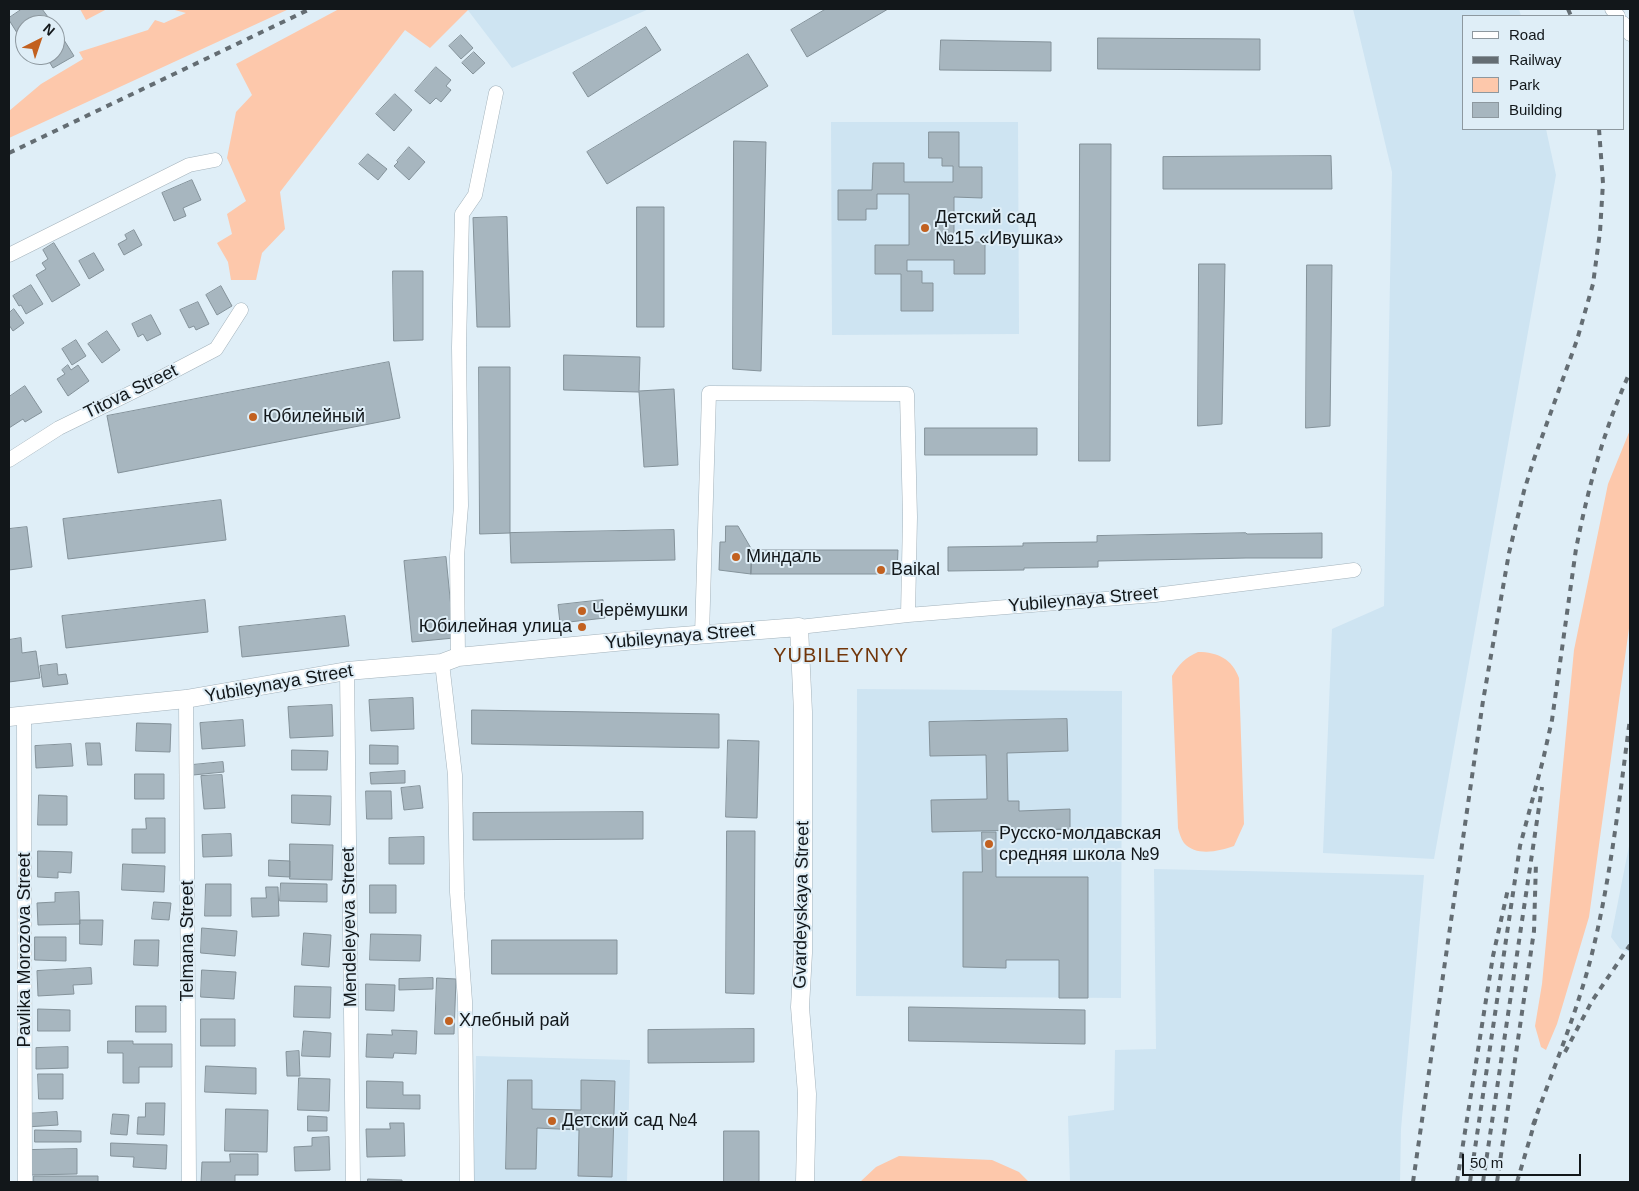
<!DOCTYPE html>
<meta charset="utf-8">
<style>
body{margin:0}
#map{position:relative;width:1639px;height:1191px;overflow:hidden;background:#dfeef7;font-family:Helvetica,sans-serif}
canvas{display:block}
.frame{position:absolute;inset:0;border:10px solid #12171a;pointer-events:none}
.legend{position:absolute;left:1462px;top:15px;width:162px;height:115px;box-sizing:border-box;background:#dfeef7;border:1px solid #8d989f;margin:0;padding:6px 9px;list-style:none;font-size:15px;color:#12171a}
.legend li{display:flex;align-items:center;gap:10px;height:25px}
.legend b{width:25px;border:1px solid #8d989f}
.north{position:absolute;left:15px;top:15px;width:50px;height:50px;box-sizing:border-box;background:#dfeef7;border:1px solid #8d989f;border-radius:50%;rotate:41deg;font-size:14px;font-weight:700;line-height:20px;text-align:center;color:#12171a}
.north::after{content:'';display:block;margin:auto;width:18px;height:22px;background:#c26120;clip-path:polygon(50% 0,100% 100%,50% 72%,0 100%)}
.scale{position:absolute;left:1462px;top:1154px;width:119px;height:22px;box-sizing:border-box;border:2px solid #12171a;border-top:0;padding-left:6px;font-size:15px;line-height:18px;white-space:nowrap;color:#12171a;-webkit-text-stroke:4px #dfeef7;paint-order:stroke}
</style>
<div id="map">
<canvas width="1639" height="1191"></canvas>
<div class="frame"></div>
<ul class="legend">
<li><b style="height:6px;background:#fff"></b>Road</li>
<li><b style="height:6px;background:#646d73"></b>Railway</li>
<li><b style="height:14px;background:#fdc8ab"></b>Park</li>
<li><b style="height:14px;background:#a7b6bf"></b>Building</li>
</ul>
<div class="north">N</div>
<div class="scale">50 m</div>
</div>
<script>
const g = document.querySelector('canvas').getContext('2d');
g.lineJoin = 'round';
function paint(path, color) { g.fillStyle = color; g.fill(path, 'evenodd'); }
function trace(path, color, width, dash) { g.strokeStyle = color; g.lineWidth = width; g.lineCap = dash ? 'butt' : 'round'; g.setLineDash(dash || []); g.stroke(path); }
function write(font, color, halo, rows, align = 'center') {
  g.font = font + ' Helvetica,sans-serif'; g.lineWidth = 4; g.setLineDash([]); g.textBaseline = 'middle'; g.strokeStyle = halo; g.fillStyle = color; for (const [text, x, y, turn = 0] of rows) {
    g.save(); g.translate(x, y); g.rotate((+turn || 0) * Math.PI / 180); g.textAlign = isNaN(turn) ? turn : align; if (halo) g.strokeText(text, 0, 0); g.fillText(text, 0, 0); g.restore();
  }
}
paint(new Path2D(`
 M467 9H649L512 68Z
 M1353 9H1519L1521 16H1463V129H1546L1556 175 1434 859 1323 853 1332 629 1384 606 1392 172Z
 M831 122H1018L1019 334 832 335Z
 M857 689 1122 691 1121 998 856 996Z
 M1630 841V952L1620 949 1611 937Z
 M1154 869 1424 875 1401 1129 1400 1182H1070L1068 1116 1114 1110 1115 1050 1156 1049Z
 M476 1056 630 1060 627 1182H473Z`), '#cee4f2');
paint(new Path2D(`
 M80 9H107L86 20Z
 M171 9H289L9 138V111L41 84 83 59 79 52 148 30 155 20 164 23 186 13Z
 M339 9 468 10 430 48 405 30 280 192 285 229 262 253 256 280H231L228 262 217 243 232 234 227 214 246 201 227 158 236 112 252 95 236 64Z
 M1630 430V621L1589 917 1557 1024 1546 1050 1541 1047 1535 1026 1542 984 1574 650 1608 484Z
 M1198 652C1218 652 1232 659 1239 678L1244 824 1234 846C1220 851 1196 857 1184 843 1181 839 1179 832 1178 828L1172 676C1179 664 1185 658 1198 652Z
 M899 1156 992 1160 1019 1172 1029 1182H860L876 1167Z`), '#fdc8ab');
const building = new Path2D(`
 M22 9H42L48 17 36 25H25V32L19 36 9 20V18Z
 M826 9H888L807 57 791 30Z
 M646 27 661 50 588 97 573 73Z
 M461 35 473 48 461 59 449 46Z
 M1098 38 1260 39V70L1098 69Z
 M64 40 74 56 53 68 47 58 55 55V45Z
 M941 40 1051 42V71L940 70Z
 M474 52 485 63 473 74 462 63Z
 M748 54 768 86 607 184 587 152Z
 M436 67 451 80 446 86 451 90 441 102 436 98 430 104 415 91Z
 M395 94 412 110 394 131 376 114Z
 M929 132H959V167H982V198L954 197V242H985V274H954V260H907V271H922V283H933V311H901V274H875V245H909V194H877V209H866V220H838V190H872L873 163H904V182H953V166H942V158H929Z
 M734 141 766 142 761 371 733 369Z
 M1080 144H1111L1110 461H1079Z
 M409 147 425 162 409 180 394 166 398 162 397 161Z
 M368 154 387 169 378 180 359 164Z
 M1331 156 1332 189H1163V157Z
 M192 180 201 200 183 208 186 216 174 221 162 193Z
 M637 207H664V327H637Z
 M507 217 510 327H477L473 218Z
 M134 230 142 245 124 255 118 244 127 239 125 235Z
 M54 243 80 285 52 302 36 275 46 269 42 263 48 259 43 250Z
 M94 253 104 270 89 279 79 261Z
 M1199 264H1225L1222 424 1198 426Z
 M1307 265H1332L1330 426 1306 428Z
 M393 271H423V340L394 341Z
 M31 285 43 304 26 314 21 305 19 306 13 296Z
 M221 286 232 306 217 315 206 295Z
 M198 302 209 324 196 330 194 326 189 328 180 310Z
 M14 309 24 323 13 331 9 325V313Z
 M151 315 161 334 147 341 143 334 138 337 132 324Z
 M107 331 120 350 102 363 88 344Z
 M76 340 86 356 72 365 62 349Z
 M564 355 640 357 639 391 674 389 678 465 644 467 639 392 564 390Z
 M389 362 400 418 118 473 107 416Z
 M68 365 71 370 78 365 89 381 68 396 57 379 65 374 62 370Z
 M479 367H510V533L480 534Z
 M25 386 42 412 25 422 23 419 9 428V397Z
 M925 428H1037V455H925Z
 M221 500 226 540 68 559 63 519Z
 M726 526H738L752 550 751 574 719 570 720 542H725Z
 M27 527 32 567 9 570V529Z
 M674 530 675 560 511 563 510 533Z
 M1246 533 1247 534 1322 533V558H1246L1098 561V567L1024 568V570L948 571V547L1023 546V543L1097 542V536Z
 M752 550H898L897 574H751Z
 M446 557 454 638 412 642 404 561Z
 M205 600 208 632 66 648 62 616Z
 M603 600 605 618 560 623 558 605Z
 M345 616 349 646 242 657 239 627Z
 M21 638 22 653 36 651 40 678 9 682V640Z
 M57 664 58 675 66 674 68 684 43 687 40 666Z
 M413 698 414 729 371 731 369 700Z
 M332 705 333 736 290 738 288 707Z
 M472 710 719 714V748L472 744Z
 M1067 719 1068 751 1007 753 1008 801H1019V811L1070 809V829L932 832 931 800 987 799 986 755 930 756 929 722Z
 M243 720 245 746 202 749 200 723Z
 M137 723 171 724 170 752 136 751Z
 M728 740 759 741 757 818 726 817Z
 M86 743H100L102 765H88Z
 M71 744 73 766 36 768 35 746Z
 M370 745 398 746V764H370Z
 M292 750 328 751 327 770H292Z
 M223 762 224 772 193 775 192 765Z
 M405 771V783L371 784 370 773Z
 M135 774H164V799H135Z
 M222 775 225 808 204 809 201 776Z
 M420 786 423 808 404 810 401 788Z
 M366 791H391L392 819H367Z
 M39 795 67 796V825H38Z
 M292 795 331 796 330 825 292 823Z
 M643 812V839L473 840V813Z
 M146 818H165V853H132V829H146Z
 M727 831H755L754 994 726 993Z
 M982 832H996V877H1088V998H1059V960H1006V968L963 967V872H982Z
 M231 834 232 856 203 857 202 835Z
 M424 837V864H389V838Z
 M290 844 333 845 332 880 290 879Z
 M38 851 72 852 71 873 58 872V878L38 877Z
 M269 860 290 861V877L269 876Z
 M123 864 165 866 164 892 122 890Z
 M281 883 327 884V902L280 901Z
 M206 884H231V916H205Z
 M370 885H396V913H370Z
 M266 887H278L279 916 252 917 251 898H266Z
 M79 892 80 924 38 925 37 903 55 902V893Z
 M154 902 171 903 169 920 152 919Z
 M80 920H103L102 945 80 944Z
 M202 928 237 931 235 956 201 953Z
 M304 933 331 935 329 967 302 965Z
 M371 934 421 935 420 961 370 960Z
 M35 937H66V961L35 960Z
 M135 940H159L158 966 134 965Z
 M492 940H617V974H492Z
 M91 968 92 984 73 985 74 994 38 996 37 971Z
 M202 970 236 972 234 999 201 997Z
 M433 978V989L399 990V979Z
 M437 978 456 979 454 1034H435Z
 M366 984 395 985 394 1011 366 1010Z
 M295 986 331 987 330 1018 294 1017Z
 M136 1006H166V1032H136Z
 M909 1007 1085 1010V1044L909 1041Z
 M38 1009 70 1010V1031H38Z
 M201 1019H235V1046H201Z
 M754 1029V1062L648 1063V1030Z
 M392 1030 417 1031 416 1054 394 1053 393 1058 366 1057 367 1034 392 1035Z
 M304 1031 331 1033 330 1057 302 1056Z
 M108 1041H133V1044H172V1067H139V1083H123V1053H108Z
 M68 1047V1068L36 1069V1048Z
 M299 1051 300 1076H287L286 1052Z
 M206 1066 256 1068V1094L205 1092Z
 M38 1074H63V1099H39Z
 M299 1078 330 1079 329 1111 298 1110Z
 M508 1080H532V1109L581 1110V1080L615 1081 612 1177 578 1176 579 1130 537 1128 536 1169H506Z
 M367 1081 403 1082V1095H420V1109L367 1108Z
 M146 1103H165L164 1135 137 1134 138 1117H145Z
 M226 1109 268 1110 267 1152 225 1151Z
 M57 1112 58 1125 26 1127 25 1114Z
 M113 1114 129 1115 127 1135 111 1134Z
 M308 1116 327 1117V1131H308Z
 M390 1123H404L405 1156 367 1157 366 1129H390Z
 M35 1130 81 1131V1142H35Z
 M724 1131H759V1182H724Z
 M329 1137 330 1170 295 1171 294 1147 312 1146V1138Z
 M111 1143 167 1145 166 1169 133 1167 134 1157 111 1156Z
 M77 1149V1174L29 1175V1150Z
 M230 1154H258V1175H235V1182H201L202 1162H230Z
 M34 1176H98V1182H34Z
 M368 1179 402 1180V1182H368Z`);
paint(building, '#a7b6bf');
trace(building, '#84929a', 1);
const minor = new Path2D(`
 M1612 9 1618 16
 M1623 23 1630 34
 M9 255 189 165 215 160
 M9 460 59 428 151 383 216 349 241 310
 M799 627 908 615 1155 595 1354 570
 M702 635 709 393 907 394 910 517 908 615
 M458 657 457 556 461 506 459 347 462 214 475 195 496 93
 M442 663 455 775 457 892 465 1001 467 1182
 M347 671 353 1182
 M186 699 189 1182
 M24 717 25 1182`);
const tertiary = new Path2D(`
 M9 717 186 699 347 671 442 663 458 657 657 638 799 627 803 712V953L800 1007 807 1094 805 1182`);
trace(minor, '#a3b2bb', 15);
trace(tertiary, '#a3b2bb', 19);
trace(minor, '#fff', 14);
trace(tertiary, '#fff', 18);
trace(new Path2D(`
 M1568 9 1571 16
 M9 153 310 9
 M1565 1052 1592 1001 1630 945
 M1533 1125C1555 1064 1581 1003 1595 941 1612 868 1620 793 1630 719
 M1413 1182 1483 701 1509 553 1524 491 1534 459 1577 340 1593 284 1600 232 1603 183 1599 129
 M1457 1182 1493 956 1508 889
 M1470 1182 1520 846 1543 760 1552 720 1576 549C1588 488 1604 429 1630 372
 M1483 1182 1542 787
 M1497 1182 1534 931 1536 862
 M1517 1182 1536 1118`), '#646d73', 4, [6, 6]);
for (const [x, y, r, color] of [
 [925,228,5,"#c26120"],
 [253,417,5,"#c26120"],
 [736,557,5,"#c26120"],
 [881,570,5,"#c26120"],
 [582,611,5,"#c26120"],
 [582,627,5,"#c26120"],
 [989,844,5,"#c26120"],
 [449,1021,5,"#c26120"],
 [552,1121,5,"#c26120"]
]) { const dot = new Path2D(); dot.arc(x, y, r, 0, 2 * Math.PI); g.fillStyle = color; g.fill(dot); trace(dot, '#dfeef7', 2); }
write('18px', '#12171a', '#dfeef7', [
 ["Детский сад",935,218],
 ["№15 «Ивушка»",935,239],
 ["Юбилейный",263,417],
 ["Миндаль",746,557],
 ["Baikal",891,570],
 ["Черёмушки",592,611],
 ["Юбилейная улица",572,627,"right"],
 ["Русско-молдавская",999,834],
 ["средняя школа №9",999,855],
 ["Хлебный рай",459,1021],
 ["Детский сад №4",562,1121]
], 'left');
write('18px', '#12171a', '#dfeef7', [
 ["Titova Street",131,392,-26],
 ["Yubileynaya Street",1083,600,-5],
 ["Yubileynaya Street",680,637,-5],
 ["Yubileynaya Street",279,684,-10],
 ["Gvardeyskaya Street",802,905,-89],
 ["Mendeleyeva Street",350,927,-91],
 ["Telmana Street",188,941,-90],
 ["Pavlika Morozova Street",25,950,-90]
]);
g.letterSpacing = '1px';
write('20px', '#713509', '#dfeef7', [
 ["YUBILEYNYY",841,656]
]);
g.letterSpacing = '0px';
</script>
